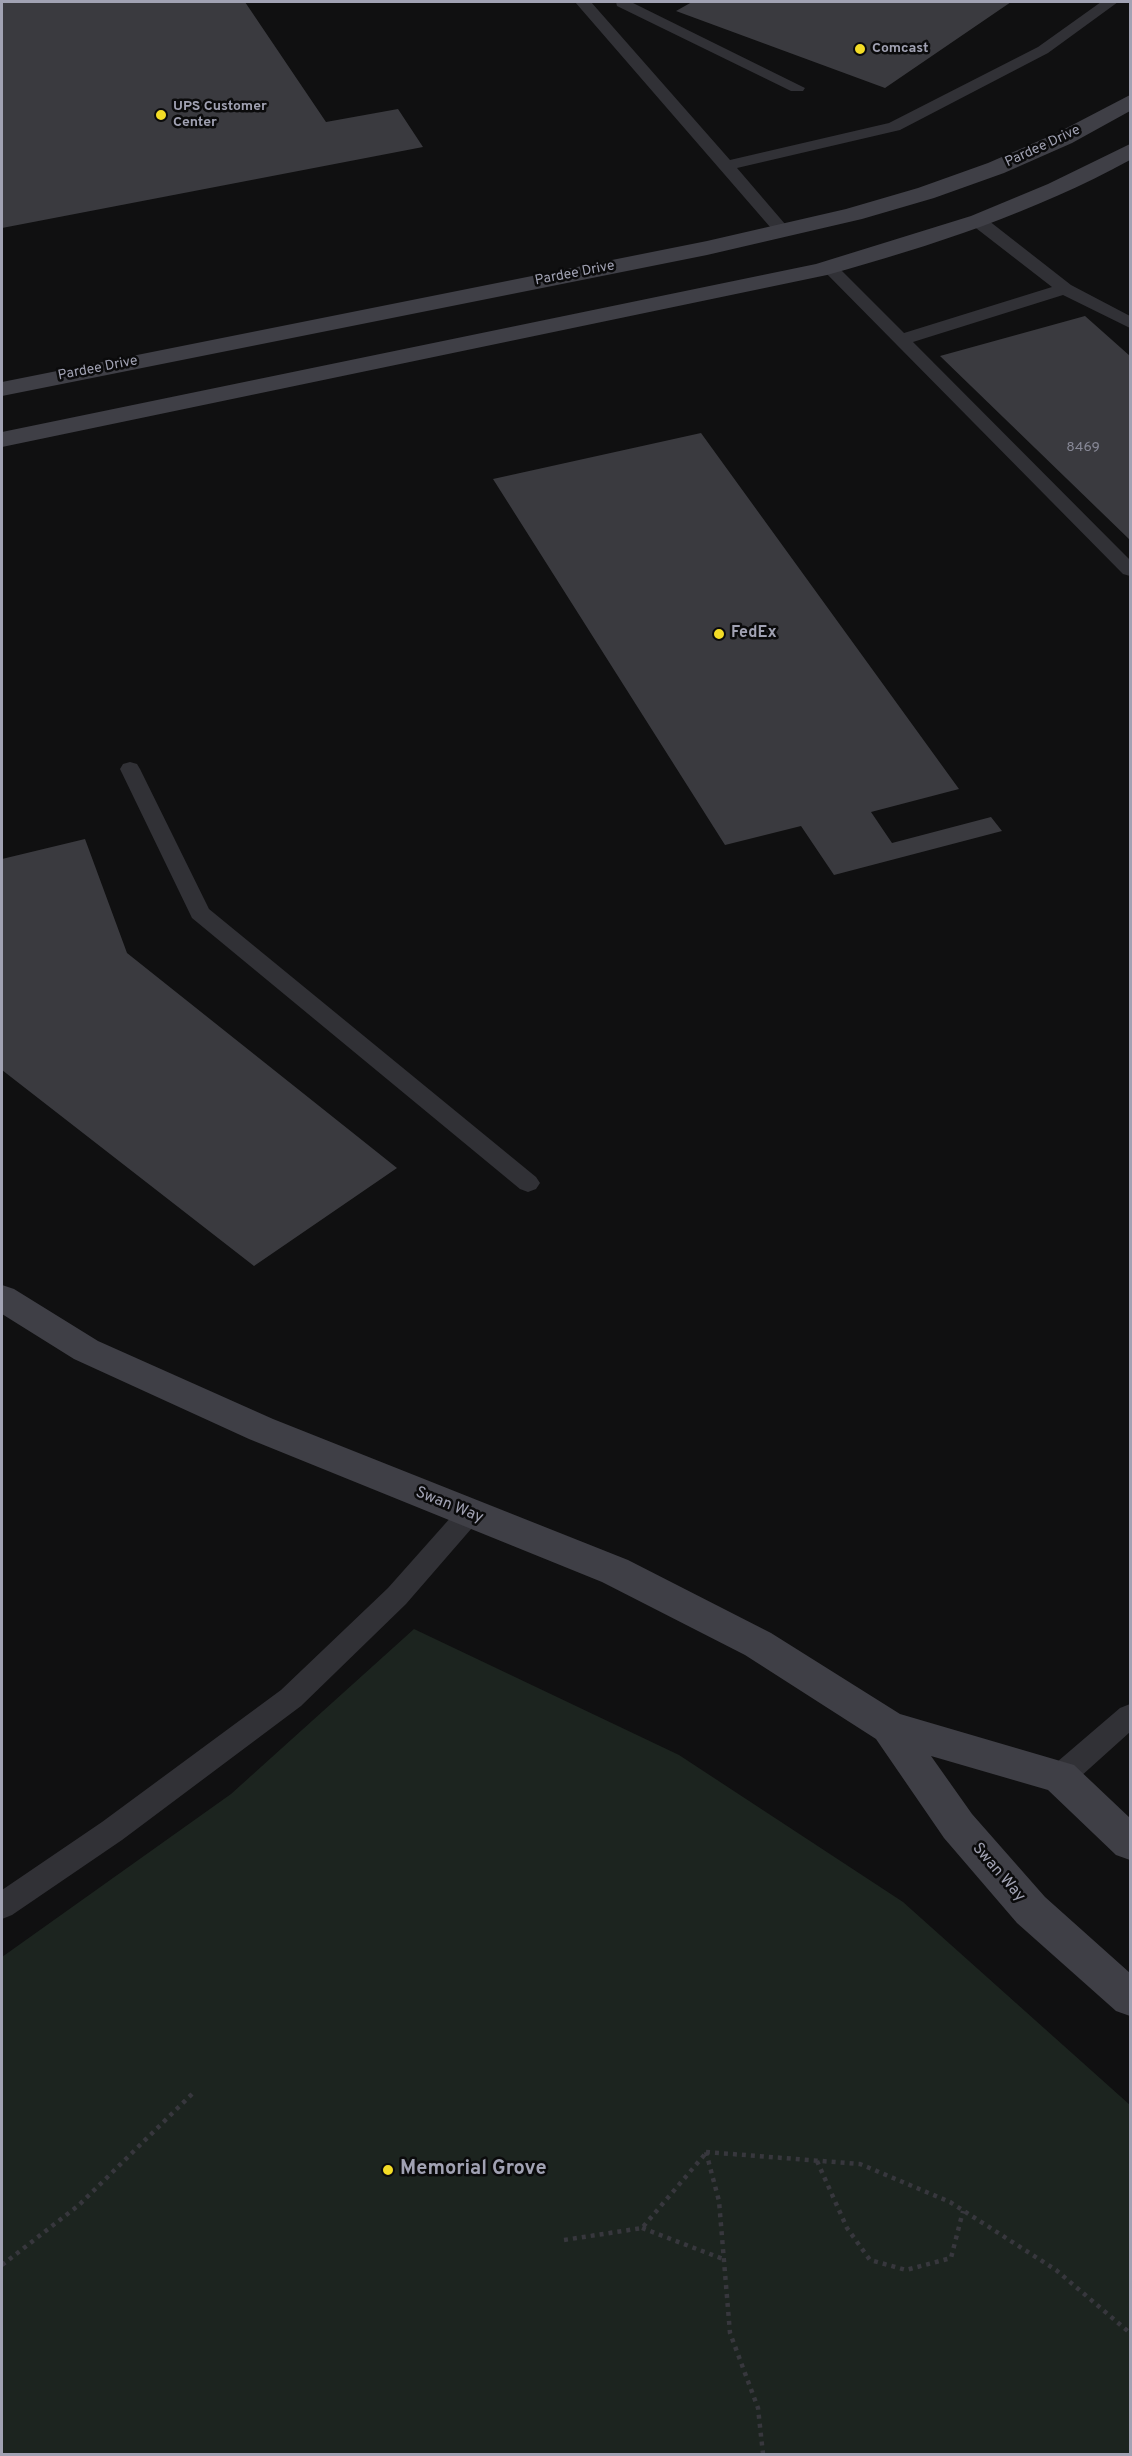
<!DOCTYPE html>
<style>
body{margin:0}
#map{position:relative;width:1132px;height:2456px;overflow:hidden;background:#101011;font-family:Overpass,sans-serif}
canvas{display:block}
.frame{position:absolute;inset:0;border:3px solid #a1a2b3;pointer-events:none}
</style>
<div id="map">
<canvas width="1132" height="2456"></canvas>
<div class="frame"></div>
</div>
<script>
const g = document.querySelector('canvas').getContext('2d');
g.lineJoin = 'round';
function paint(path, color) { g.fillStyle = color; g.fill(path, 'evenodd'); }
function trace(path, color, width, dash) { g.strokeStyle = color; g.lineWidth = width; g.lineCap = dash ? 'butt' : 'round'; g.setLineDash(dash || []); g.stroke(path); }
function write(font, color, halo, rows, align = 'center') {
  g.font = font + ' Overpass,sans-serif'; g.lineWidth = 5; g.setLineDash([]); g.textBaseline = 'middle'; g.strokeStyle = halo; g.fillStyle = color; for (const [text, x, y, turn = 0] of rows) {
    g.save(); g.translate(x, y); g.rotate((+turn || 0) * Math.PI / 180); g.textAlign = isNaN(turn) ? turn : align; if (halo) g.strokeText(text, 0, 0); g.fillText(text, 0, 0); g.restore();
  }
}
paint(new Path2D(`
 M414 1629 679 1755 903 1902 1130 2105V2454H2V1957L231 1794Z`), '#1c241f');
paint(new Path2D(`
 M2 2H245L326 122 398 109 423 147 2 228Z
 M692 2H1011L885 88 676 11Z
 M1085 316 1130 356V540L940 356Z
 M701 433 959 789 871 812 892 843 991 817 1002 831 834 875 801 826 725 845 493 479Z
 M85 839 127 953 397 1168 254 1266 2 1070V859Z`), '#3a3a3f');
trace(new Path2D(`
 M706 2152 860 2164 950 2202 1056 2270 1130 2333
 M706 2152 719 2201 730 2333 758 2408 763 2454
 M817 2161 847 2228 870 2260 906 2270 951 2258 963 2211
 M642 2228 723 2259
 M564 2240 642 2228 706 2153
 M2 2265 79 2205 195 2091`), '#37373d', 4.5, [4, 5]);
paint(new Path2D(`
 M575 2H591L730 160 889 123 1038 47 1101 2H1118L1048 53 900 130 737 168 791 231 783 236 777 235Z
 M616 2H631L805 88 803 91H791L617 6Z
 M978 216 984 217 1071 285 1130 316V328L1063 295 913 342 1130 560V576L1123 574 821 268 823 264H835L904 333 1052 287 972 225 970 221 972 217Z
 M130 762 137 764 140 769 209 909 536 1177 540 1183 536 1189 528 1192 520 1189 192 918 120 769 123 764Z
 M469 1503 478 1507 482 1514 478 1521 406 1604 301 1706 122 1840 12 1915 2 1919V1890L102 1822 281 1690 388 1588 460 1507Z
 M1130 1704V1732L1070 1786 1060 1789 1050 1786 1046 1777 1050 1768 1120 1708Z`), '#313136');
paint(new Path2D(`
 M1130 95V111L1072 143 1004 173 934 198 862 219 707 255 2 396V382L707 241 846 209 918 188 988 163 1057 133Z
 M1130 144V160C1035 212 932 246 827 275L2 447V432L816 264 971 216 1048 184Z
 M2 1285 14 1289 98 1341 273 1419 628 1560 771 1633 900 1714 1074 1765 1130 1818V1860L1116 1855 1048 1790 931 1756 972 1814 1045 1897 1130 1973V2016L1116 2011 1017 1923 944 1838 876 1739 745 1655 602 1582 249 1439 74 1359 2 1314Z`), '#3f3f46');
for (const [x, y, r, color] of [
 [860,49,6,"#f3dc26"],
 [161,115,6,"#f3dc26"],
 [719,634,6,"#f3dc26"],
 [388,2170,6,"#f3dc26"]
]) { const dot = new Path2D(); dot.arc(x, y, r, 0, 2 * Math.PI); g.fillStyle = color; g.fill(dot); trace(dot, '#0b0b0c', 2); }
write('bold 14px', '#a1a2b3', '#0b0b0c', [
 ["Comcast",872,49],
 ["UPS Customer",173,107],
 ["Center",173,123]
], 'left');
write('14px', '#a1a2b3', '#0b0b0c', [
 ["Pardee Drive",1043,147,-25],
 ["Pardee Drive",575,274,-11],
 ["Pardee Drive",98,369,-11]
]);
write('14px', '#878896', null, [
 ["8469",1083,448]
]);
write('bold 16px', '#a1a2b3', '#0b0b0c', [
 ["FedEx",731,634]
], 'left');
write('16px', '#a1a2b3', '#0b0b0c', [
 ["Swan Way",449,1506,22],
 ["Swan Way",998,1873,49]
]);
write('bold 20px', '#a1a2b3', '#0b0b0c', [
 ["Memorial Grove",400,2170]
], 'left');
</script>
